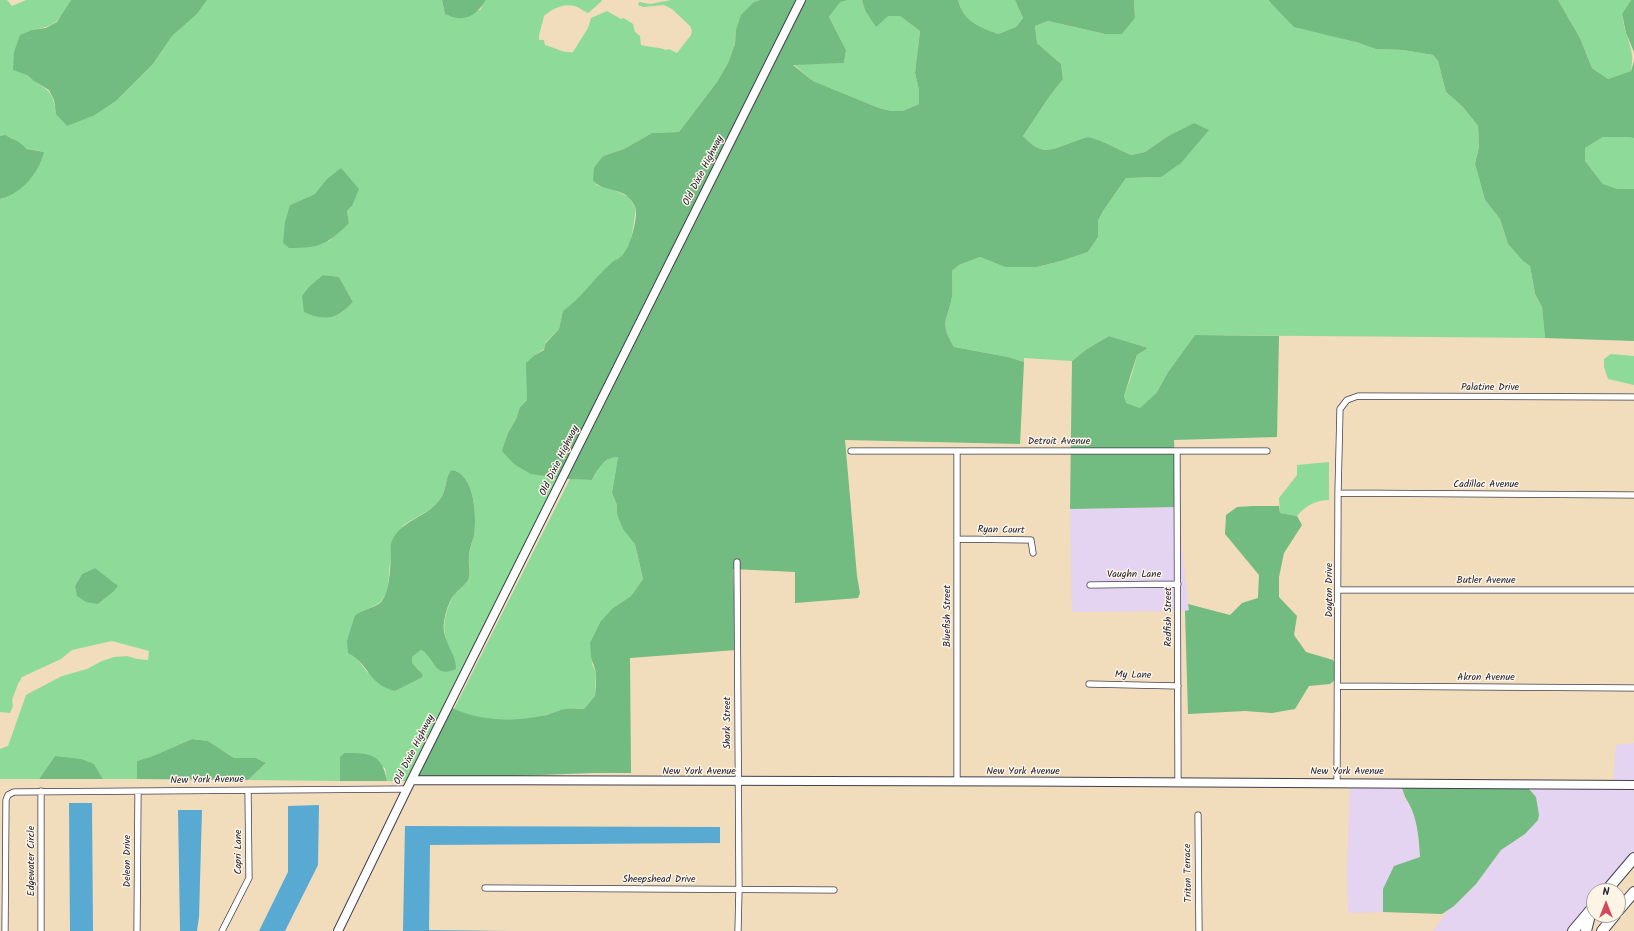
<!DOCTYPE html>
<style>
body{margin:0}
#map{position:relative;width:1634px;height:931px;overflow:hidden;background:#f1dcbb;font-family:Kalam,sans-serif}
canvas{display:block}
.north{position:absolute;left:1586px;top:883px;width:40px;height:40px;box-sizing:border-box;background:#fcf5e5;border:1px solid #a5a1a1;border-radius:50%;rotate:0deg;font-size:11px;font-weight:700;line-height:16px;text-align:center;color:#22223b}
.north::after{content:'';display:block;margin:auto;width:14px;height:18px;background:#d1495b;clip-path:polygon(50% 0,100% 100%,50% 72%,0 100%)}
</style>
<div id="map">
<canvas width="1634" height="931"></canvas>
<div class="north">N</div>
</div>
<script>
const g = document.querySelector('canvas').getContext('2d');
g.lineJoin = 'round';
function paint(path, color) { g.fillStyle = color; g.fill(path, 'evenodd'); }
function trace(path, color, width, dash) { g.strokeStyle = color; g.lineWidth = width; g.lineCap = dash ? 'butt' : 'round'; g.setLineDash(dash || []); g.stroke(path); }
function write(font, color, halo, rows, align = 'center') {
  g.font = font + ' Kalam,sans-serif'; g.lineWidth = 3; g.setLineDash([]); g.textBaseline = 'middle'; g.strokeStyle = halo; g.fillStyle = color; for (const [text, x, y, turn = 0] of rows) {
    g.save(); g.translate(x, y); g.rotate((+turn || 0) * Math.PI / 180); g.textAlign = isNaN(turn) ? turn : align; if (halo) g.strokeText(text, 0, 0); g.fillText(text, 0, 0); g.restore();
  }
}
paint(new Path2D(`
 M1177 507 1189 611 1072 612 1070 509Z
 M1634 743V781H1613L1616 745Z
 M1358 786 1634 789V851L1601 891H1594V900L1590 904H1589L1588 907 1568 931H1433L1449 909 1454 906 1476 884 1501 850 1525 834 1538 820 1539 815 1536 797 1529 789 1402 788 1404 797 1412 809 1417 827 1420 857 1383 889V912L1348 913 1347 868 1350 787Z`), '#e4d3f1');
paint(new Path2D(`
 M0 0H7L12 6 26 0H71C58 21 58 26 32 30L27 75C46 92 52 85 56 114L95 115 116 101 153 64 172 36 197 14 207 0H442L445 14 480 10 486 0H601L602 1 588 13C584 11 579 7 574 6 563 3 552 9 544 16 543 22 538 35 539 40H544L545 45C553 47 565 54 573 52L588 28 591 18 607 11 621 19 624 18 633 24 635 32 640 36 641 45C649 47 659 47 666 50L669 49 677 53 691 35 692 31 690 26 672 9 664 5 643 7 638 5 639 2 650 4 671 0H760L754 2 736 30 735 44 728 63 717 82 679 132 652 133 624 149 603 156 596 185 614 190 629 197 636 209 631 240 624 254 610 264 575 303 563 311 559 329 545 343 544 349 535 355 527 400 520 407 516 419 508 433 515 465 531 473 559 478 407 781H387L385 768 344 753 340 757V781L248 780 266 763 256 758H234L208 741 192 739 153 756 137 761V779H103L94 764 55 756 39 779H0V749L8 746 26 695 62 676 87 669 102 661 114 657 127 656 137 659 148 660 149 651 112 641 72 650 61 659 22 677 18 684 12 700 13 706 10 713 0 712V199H2L44 152C39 151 33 150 28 149 19 146 14 134 0 136ZM315 194 352 206 347 211 349 223 329 241 290 205ZM323 275 339 277 353 302C337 319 326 322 304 311ZM451 470C475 472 477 518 474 536 472 543 469 550 469 557 468 564 472 571 469 578 467 584 459 589 455 594 452 597 451 601 449 605 442 622 443 636 451 652L439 670 427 654 421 650 412 657V664L418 669 421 678 395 691 367 672 356 657 354 621 355 615C363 610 373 608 380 602 392 592 387 573 391 559 393 549 397 536 402 527 406 522 428 512 435 505 449 492 443 482 451 470ZM95 568 113 592 98 604 75 586 82 574Z
 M848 0H862L865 10 888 16H900L920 31 915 73 919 90V104L903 111H891L879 108 813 81 793 64 844 63 846 50 829 17 840 1Z
 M958 0H1015L1023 18 1016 27 998 34C978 26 964 22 958 0Z
 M1134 0H1268L1269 2 1356 42 1376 49 1403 50 1433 55 1438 61 1446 92 1463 107 1478 126 1479 147 1475 164 1485 200 1500 219 1508 244 1523 261 1530 266 1535 294 1542 307 1545 338 1195 335 1168 372 1157 392 1140 408 1125 403 1124 396 1132 374 1137 355 1148 348 1109 336 1087 349 1072 361 1024 358V362L1008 357 954 347C939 322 947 323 952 297 953 289 952 280 952 271L959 265 980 257 1005 267H1037L1061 261 1088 252 1098 237V221L1103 211 1126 178 1161 177 1195 146 1208 130 1194 123 1168 136 1145 152 1131 155C1124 152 1095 137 1088 137 1084 137 1079 140 1076 141 1051 149 1044 158 1023 136L1049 97 1063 79 1061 64 1037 43 1035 26 1048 21 1105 34H1122L1135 18Z
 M1558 0H1631L1622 14C1623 20 1624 27 1626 33 1631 49 1634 53 1631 71L1608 79 1592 68 1580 38Z
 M1603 137H1627L1634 138V189H1618L1603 184 1585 161V148Z
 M1611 354 1634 356V385L1608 379 1604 367V359Z
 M611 457H618L612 493 617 505V514L635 544 643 579 631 596 613 608 592 664 596 672 595 696 584 709C578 709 572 708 566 709 558 710 550 714 542 716 514 722 480 722 454 709L570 479 592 480 600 466Z
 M1329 462V500C1316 500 1305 506 1297 516L1280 513 1279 498 1297 475V465Z`), '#8edb99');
paint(new Path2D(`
 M71 0H207L197 14 172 36 153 64 116 101 95 115 67 126 56 114 54 100 49 90 34 81 27 75 13 70 14 52 20 35 32 30 46 28 57 22Z
 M442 0H486C480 10 470 20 457 18 453 18 449 15 445 14Z
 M760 0H797L559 478 531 474 515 465 502 451 508 433 516 419 520 407 527 400 526 363 535 355 544 350 545 344 559 329 563 311C581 298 593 280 610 264 614 260 621 258 624 253 631 244 637 220 636 209 635 206 632 201 630 199 621 187 601 192 593 180L594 168 603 156 624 149 652 133 679 132 717 82 728 63 735 44 736 30 741 15 754 2Z
 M806 0H848L840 2 829 17 846 50 844 63 793 65 813 81 879 108 891 111H903L919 104V90L915 73 920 31 900 16H888L876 27 865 10 862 0H958C964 22 978 26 998 34L1016 27 1023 18 1015 0H1134L1135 18 1122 34H1105L1048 21 1035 26 1037 43 1061 64 1063 79 1049 97 1023 136C1044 158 1051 149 1076 141 1079 140 1085 137 1088 137 1095 137 1124 152 1131 155L1145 152 1168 136 1194 123 1209 130 1181 163 1161 177 1126 178 1103 211 1098 221V237L1088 252 1061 261 1037 267H1005L980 257 959 265 952 271C952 280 953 289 952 297 947 323 939 321 954 347L1008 357 1024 362 1020 444 845 440 857 576 860 593 858 598 795 603V572L733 569 736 650 630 658 631 773H593L514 776H418L452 708C480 721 512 722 541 716 550 715 557 710 565 709 572 708 578 709 584 709L595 696 596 686V672L591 657 590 643 601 621 613 608 631 596 643 579 635 544 623 529 617 514V505L612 493 618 457C604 457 598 469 592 480L567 479Z
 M1268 0H1558L1580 38 1592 68 1608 79 1631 71 1634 61V138L1627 137H1603L1585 148V161L1603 184 1618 189H1634V341L1545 338 1542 307 1535 294 1530 266 1523 261 1508 244 1500 219 1485 200 1475 164 1479 147 1478 126 1463 107 1446 92 1438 61 1433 55 1403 50 1376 49 1356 42 1294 27Z
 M1631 0H1634V52L1626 33 1622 14Z
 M5 135 19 142 27 149 44 152C39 172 22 194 0 199V136Z
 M341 168 359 189 352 206 347 211 349 223C327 245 319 248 289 248L283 243 285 222 290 205 315 194 327 179Z
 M323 275 339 277 353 302C337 319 326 322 304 312L302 296 309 287Z
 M1195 335 1279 336 1277 437 1174 440 1177 507 1070 509 1072 361 1087 349 1109 336 1148 348 1137 355 1124 396 1126 403 1140 408 1157 392 1168 372Z
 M451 470C475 472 477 518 474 536 472 543 469 549 469 557 468 564 471 570 469 578 467 584 459 589 455 594 449 600 445 614 444 622 441 640 457 654 456 669 433 679 436 658 421 650L412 657V663L423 675 421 678 395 691C367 684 369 663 348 653L347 641 355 615C363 610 373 608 380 603 390 594 390 569 391 556 391 552 390 545 392 541 400 522 422 518 435 505 449 492 443 482 451 470Z
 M1253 506H1279L1280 513 1297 516 1302 525 1284 553 1279 577V597L1297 616 1294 635 1306 652 1333 660 1340 676 1330 684 1309 686 1295 709 1272 713 1245 711 1188 714 1185 611 1189 610 1188 604 1230 615 1242 603 1258 598 1259 575 1225 534 1226 515 1237 507Z
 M95 568 118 586 113 592 98 604 86 602 77 596 75 586 82 574Z
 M192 739 208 741 234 758H256L266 763 248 780 137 779V761L153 756Z
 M344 753C369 753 382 753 387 781H340V757Z
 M55 756 81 759 94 764 103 779H39Z
 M1402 787 1529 789 1536 797 1539 815 1538 820 1525 834 1501 850 1476 884 1454 906 1442 914 1383 912V889L1394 866 1420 857C1419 841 1418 825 1412 810 1408 800 1405 800 1402 787Z`), '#72bb81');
paint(new Path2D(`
 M69 803H92L93 931H70Z
 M319 805 318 865 285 931H259L288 872V806Z
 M178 810H202L199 917 197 931H180Z
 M405 826 720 827V843L430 845 429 930 510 931H403Z`), '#58aad3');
const street = new Path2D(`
 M851 451H1267
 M1177 451 1178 783
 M1338 493 1634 495
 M957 539 1031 540 1033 553
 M737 562 739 889 738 931
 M1090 585 1178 584
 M1339 590H1634
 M1089 684 1178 686
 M1338 686 1634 688
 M957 781V451
 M1337 782 1338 493 1340 409 1347 400 1358 396 1634 397
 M41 791V931
 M1198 815 1199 931
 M485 888 834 890
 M137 930 138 792
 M5 931 6 800 8 795 14 792 407 789
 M222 931 249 878 248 791`);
const secondary = new Path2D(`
 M412 780C819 782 1227 780 1634 785
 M338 931 407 789 801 0`);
const highway = new Path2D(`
 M1606 891 1634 858
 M1618 911 1634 892
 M1573 931 1594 906
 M1586 931 1591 911
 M1602 931 1615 915`);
trace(street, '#413e4e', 7);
trace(secondary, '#413e4e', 10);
trace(highway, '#413e4e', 12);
trace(street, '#fff', 5.5);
trace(secondary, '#fff', 8);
trace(highway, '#fff', 10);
write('10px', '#22223b', '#fcf5e5', [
 ["Old Dixie Highway",704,171,-63],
 ["Palatine Drive",1490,388],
 ["Detroit Avenue",1059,442],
 ["Old Dixie Highway",560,461,-64],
 ["Cadillac Avenue",1486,485],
 ["Ryan Court",1001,531,1],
 ["Vaughn Lane",1134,575],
 ["Butler Avenue",1486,581],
 ["Dayton Drive",1330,590,-90],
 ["Bluefish Street",948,616,-90],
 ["Redfish Street",1169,617,-90],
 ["My Lane",1133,676,1],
 ["Akron Avenue",1486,678],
 ["Shark Street",728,723,-90],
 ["Old Dixie Highway",415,750,-63],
 ["New York Avenue",699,772],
 ["New York Avenue",1023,772],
 ["New York Avenue",1347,772],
 ["New York Avenue",207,781,-1],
 ["Capri Lane",239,852,-90],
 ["Edgewater Circle",32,861,-90],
 ["Deleon Drive",128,861,-90],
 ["Triton Terrace",1189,873,-91],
 ["Sheepshead Drive",659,880]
]);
</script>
